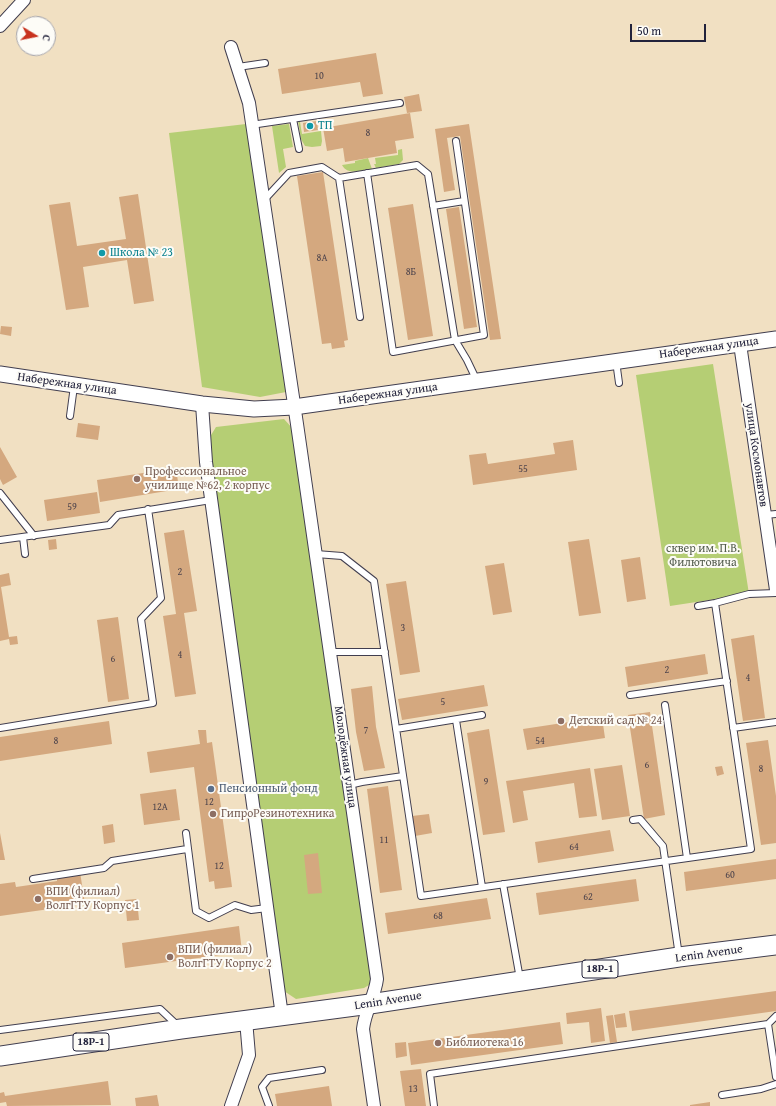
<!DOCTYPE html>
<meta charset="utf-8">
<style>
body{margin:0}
#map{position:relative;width:776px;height:1106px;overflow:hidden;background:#f1e0c2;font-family:"Gentium Book Plus",serif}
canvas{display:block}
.north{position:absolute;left:16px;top:16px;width:40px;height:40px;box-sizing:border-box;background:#fdfcf7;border:1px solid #a5a5ac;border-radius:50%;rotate:100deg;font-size:11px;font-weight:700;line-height:16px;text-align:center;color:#22223b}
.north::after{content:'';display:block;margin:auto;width:14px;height:18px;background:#c8321e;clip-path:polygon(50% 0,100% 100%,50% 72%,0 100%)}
.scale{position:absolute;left:630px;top:24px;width:76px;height:18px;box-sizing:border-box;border:2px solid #22223b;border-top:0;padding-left:5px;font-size:12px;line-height:14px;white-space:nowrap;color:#22223b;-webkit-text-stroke:3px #fdfcf7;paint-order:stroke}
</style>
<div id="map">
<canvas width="776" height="1106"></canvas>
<div class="north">С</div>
<div class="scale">50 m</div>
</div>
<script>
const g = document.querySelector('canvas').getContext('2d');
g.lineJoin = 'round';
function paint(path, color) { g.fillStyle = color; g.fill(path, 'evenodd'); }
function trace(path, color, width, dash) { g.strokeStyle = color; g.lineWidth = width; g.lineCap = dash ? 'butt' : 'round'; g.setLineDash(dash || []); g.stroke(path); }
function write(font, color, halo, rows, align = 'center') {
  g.font = font + ' "Gentium Book Plus",serif'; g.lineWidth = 4; g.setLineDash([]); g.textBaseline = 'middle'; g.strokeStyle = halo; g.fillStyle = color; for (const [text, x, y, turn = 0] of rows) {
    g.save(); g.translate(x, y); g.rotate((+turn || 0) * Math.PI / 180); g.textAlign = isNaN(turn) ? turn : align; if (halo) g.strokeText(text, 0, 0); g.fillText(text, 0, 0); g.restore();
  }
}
paint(new Path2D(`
 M298 120 300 122 302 134 321 131 322 141 321 146 312 147 305 146 301 139Z
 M246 124 286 392 260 397 202 387 169 133Z
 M289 124 293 147 283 149 286 167 279 173 272 126Z
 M402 149 403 160 399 164 376 168 374 164H376L375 158 398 155V150Z
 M368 158 372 169C361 170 348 176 342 165L355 163V161Z
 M713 364 749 594 670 606 636 375Z
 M284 419 293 429 374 982 364 988 296 999 284 991 208 440 216 427Z`), '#b5ce74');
paint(new Path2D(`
 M376 53 383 94 363 97 360 82 282 94 278 69Z
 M419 94 422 111 407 113 404 97Z
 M410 113 414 138 395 141 397 153 345 162 343 148 327 151 323 128Z
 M317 121 318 130 304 132 303 123Z
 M469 124 501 339 490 340 460 136 447 138 455 190 444 192 435 129Z
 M323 172 348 340 344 341 345 347 332 349 331 343 322 344 297 176Z
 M138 194 154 301 134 304 127 260 83 267 89 307 66 310 49 205 70 202 77 246 126 239 119 197Z
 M413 204 433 336 408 340 388 208Z
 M459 207 477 327 464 329 446 209Z
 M1 326 12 327 11 336 0 334Z
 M78 423 100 426 98 440 76 437Z
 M573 440 577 470 473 485 469 455 486 453 488 464 555 454 553 443Z
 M0 447 17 477 3 485 0 479Z
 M176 468 179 489 100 502 97 480Z
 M97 492 100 513 47 521 44 500Z
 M184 530 197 611 184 613 196 694 175 697 163 616 176 614 164 533Z
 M56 539 57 549 49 550 48 540Z
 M589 539 601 613 579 616 568 542Z
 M640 557 646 599 627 602 621 560Z
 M504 563 512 612 493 615 485 566Z
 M9 573 11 585 1 587 9 637 17 636 18 644 10 645 9 639 0 641V575Z
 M406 581 420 672 400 675 386 584Z
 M118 617 129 699 108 702 97 620Z
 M754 635 765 718 743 721 731 639Z
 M705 654 708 674 628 687 625 667Z
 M484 685 488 706 402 720 398 699Z
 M372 686 376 727 385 768 364 771 356 732 351 689Z
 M650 712 665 815 644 819 628 715Z
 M602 717 605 738 527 750 523 729Z
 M109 721 112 744 0 761V737Z
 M489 729 505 832 483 835 467 733Z
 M198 730H206L207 743 212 742 231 879 224 880 231 879 232 887 215 889 214 881 209 882 194 767 150 773 147 752 200 744Z
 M768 740 776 796V843L761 845 746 743Z
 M622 765 630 816 602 820 594 769Z
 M722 766 724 774 717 776 715 767Z
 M590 768 597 816 579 818 574 783 523 791 528 820 513 823 506 781Z
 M388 786 402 890 380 893 367 789Z
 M176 789 180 820 144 825 140 794Z
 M429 814 432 833 415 836 412 816Z
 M113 824 115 842 104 844 102 826Z
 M610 830 614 851 538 863 535 842Z
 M0 833 5 860H0Z
 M318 853 322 893 308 894 304 855Z
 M776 859V879L686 891 684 872Z
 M80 872 85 904 0 916V884L15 882 16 887 57 881V875Z
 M636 879 639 901 539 915 536 893Z
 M487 898 491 919 388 934 385 913Z
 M137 899 139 920 127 921 125 900Z
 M239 926 242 952 125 968 122 943Z
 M776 991V1011L632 1031 629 1011Z
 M601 1008 605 1041 591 1043 589 1022 567 1024 566 1013Z
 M625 1013 627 1027 616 1028 614 1015Z
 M613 1015 617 1042 610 1043 606 1016Z
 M560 1022 563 1044 411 1065 408 1043Z
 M406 1042 407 1056 396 1058 395 1043Z
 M421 1069 426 1106H405L400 1071Z
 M108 1081 111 1105 7 1106 6 1102 0 1103V1093L4 1092 5 1096Z
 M329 1086 332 1106H277L275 1094Z
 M157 1095 159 1106H136L135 1098Z
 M710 1102V1106H690V1105Z`), '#d4a87f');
const service = new Path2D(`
 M238 67 265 63
 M293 119 299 149
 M251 125 400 103
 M367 173 393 352 484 335 456 141
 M339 178 360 317
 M264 200 289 173 322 167 339 178 417 165 428 174 455 340 467 360 477 381
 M433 206 464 201
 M616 361 619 383
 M70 416 74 386
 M0 493 34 536
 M765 515 776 514
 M23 537 25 554
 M0 540 109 525 118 515 211 500
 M316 554 342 556 374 581 421 896 751 849 715 603
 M698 606 715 603 749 594 776 593
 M330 652H385
 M630 695 727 681
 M665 705 687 858
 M456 720 482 887
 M0 728 153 703 141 619 161 598 148 509
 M733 728 776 722
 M396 729 482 715
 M349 785 362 782 403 776
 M633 820 640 819 663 846 679 956
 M186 833 196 911 209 918 235 905 251 910 267 908
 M33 879 104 868 112 861 187 849
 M503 884 520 979
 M768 1024 776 1016
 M0 1030 160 1009 177 1025
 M722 1095 761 1089 776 1084
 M269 1106 262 1087 269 1078 322 1070
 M434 1106 430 1074 768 1024 776 1077`);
const minor = new Path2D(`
 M0 26 24 0
 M231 47 249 103 297 424 377 979C375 996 365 1011 363 1029L374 1106
 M740 344 776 590
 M202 404 206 462 282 1016
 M231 1106 249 1055 246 1020`);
const tertiary = new Path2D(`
 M0 374 202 404 254 409 294 407 776 339`);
const primary = new Path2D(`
 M0 1056 181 1029 370 1004 679 957 776 945`);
trace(service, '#413e4f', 8);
trace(minor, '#413e4f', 14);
trace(tertiary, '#413e4f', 17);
trace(primary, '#413e4f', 21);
trace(service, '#fff', 6);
trace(minor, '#fff', 12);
trace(tertiary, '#fff', 15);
trace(primary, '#fff', 19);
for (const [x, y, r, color] of [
 [310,126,4,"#0f9aa8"],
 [102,253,4,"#0f9aa8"],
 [137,479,4,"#8d6e63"],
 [561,721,4,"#8d6e63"],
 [211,789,4,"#5c6f8a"],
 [213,814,4,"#8d6e63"],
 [38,899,4,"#8d6e63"],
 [170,957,4,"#8d6e63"],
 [438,1043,4,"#8d6e63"]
]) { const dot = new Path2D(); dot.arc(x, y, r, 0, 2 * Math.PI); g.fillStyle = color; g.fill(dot); trace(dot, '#fdfcf7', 1.5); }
write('10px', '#4e444c', null, [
 ["10",319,76],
 ["8",368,133],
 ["8А",322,258],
 ["8Б",411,272],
 ["55",523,469],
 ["59",72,507],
 ["2",180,572],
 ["3",403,628],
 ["4",180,655],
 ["6",113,659],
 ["2",667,670],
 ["4",748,678],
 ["5",443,702],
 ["7",366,730],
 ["8",56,741],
 ["54",540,741],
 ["6",647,765],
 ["8",761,769],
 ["9",486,782],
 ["12",209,802],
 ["12А",160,807],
 ["11",384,840],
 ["64",574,847],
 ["12",219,866],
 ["60",730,875],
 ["62",588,897],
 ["68",438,916],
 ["13",413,1089]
]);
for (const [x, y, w] of [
 [600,969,36],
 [91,1042,36]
]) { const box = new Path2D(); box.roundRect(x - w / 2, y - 9, w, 18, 3); g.fillStyle = '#fdfcf7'; g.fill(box); trace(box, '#22223b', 1); }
write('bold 11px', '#22223b', null, [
 ["18Р-1",600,969],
 ["18Р-1",91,1042]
]);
write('12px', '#0d838f', '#fdfcf7', [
 ["ТП",318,126],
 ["Школа № 23",110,253]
], 'left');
write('12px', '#22223b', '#fdfcf7', [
 ["Набережная улица",709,348,-8],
 ["Набережная улица",67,384,8],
 ["Набережная улица",388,394,-8],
 ["улица Космонавтов",756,455,82],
 ["Молодёжная улица",345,757,82],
 ["Lenin Avenue",709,954,-8],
 ["Lenin Avenue",388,1001,-9]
]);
write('12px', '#785e54', '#fdfcf7', [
 ["Профессиональное",145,472],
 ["училище №62, 2 корпус",145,486],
 ["Детский сад № 24",569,721],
 ["ГипроРезинотехника",221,814],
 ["ВПИ (филиал)",46,892],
 ["ВолгГТУ Корпус 1",46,906],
 ["ВПИ (филиал)",178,950],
 ["ВолгГТУ Корпус 2",178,964],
 ["Библиотека 16",446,1043]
], 'left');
write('12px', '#555e4f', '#fdfcf7', [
 ["сквер им. П.В.",703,549],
 ["Филютовича",703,563]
]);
write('12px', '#4e5e75', '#fdfcf7', [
 ["Пенсионный фонд",219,789]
], 'left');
</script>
